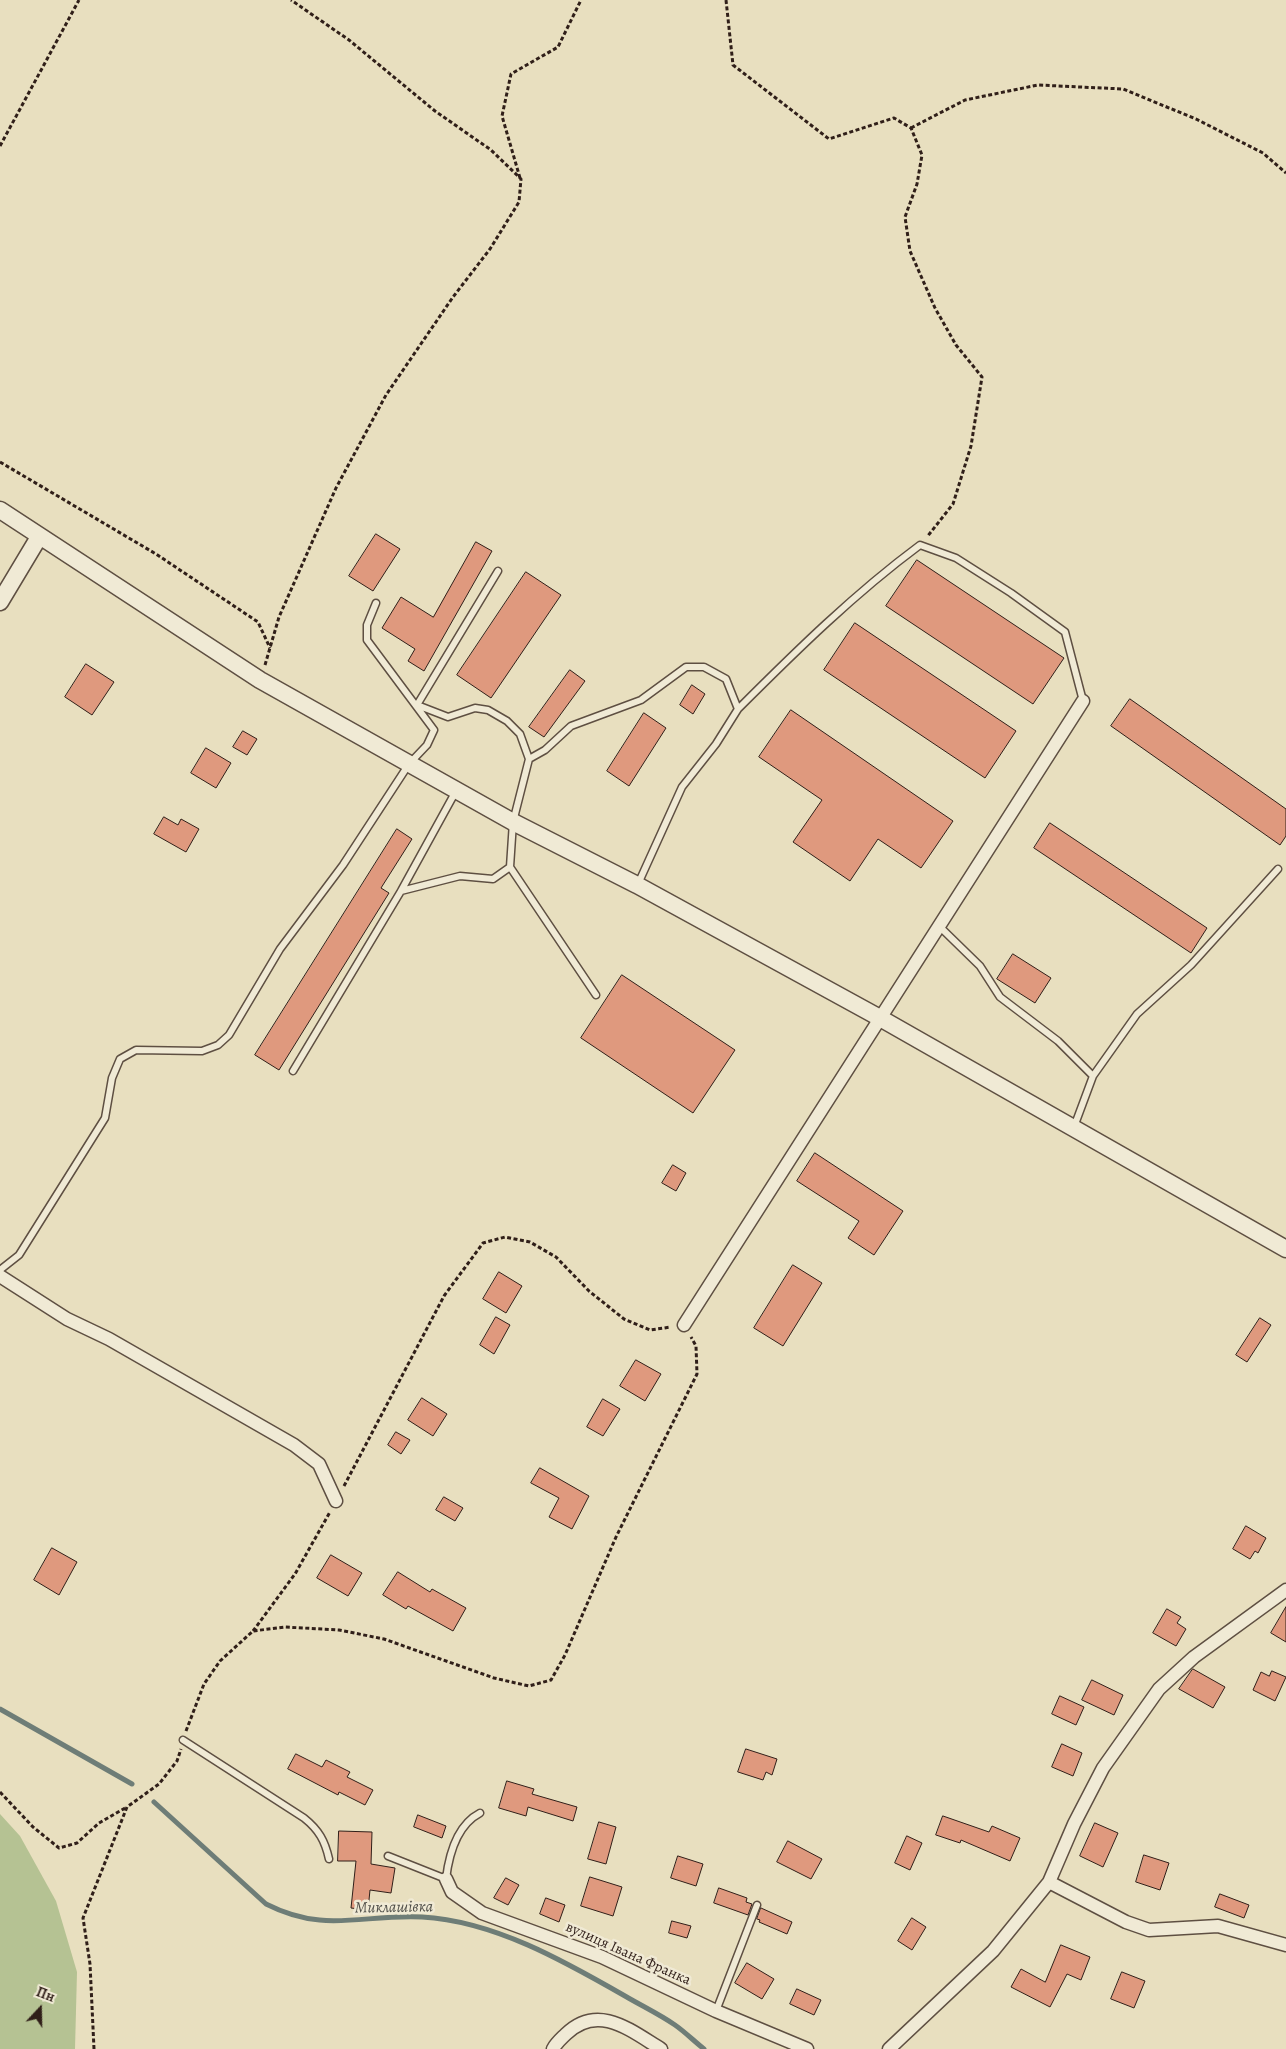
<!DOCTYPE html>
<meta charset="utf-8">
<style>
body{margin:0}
#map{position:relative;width:1286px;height:2049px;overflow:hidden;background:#e8dfbf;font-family:Alegreya,serif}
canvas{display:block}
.north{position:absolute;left:15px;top:1984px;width:50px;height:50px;-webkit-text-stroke:4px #f0ead5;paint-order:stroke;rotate:21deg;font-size:14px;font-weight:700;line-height:20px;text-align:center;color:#301f19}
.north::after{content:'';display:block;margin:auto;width:18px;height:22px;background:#301f19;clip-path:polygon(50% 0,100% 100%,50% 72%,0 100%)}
</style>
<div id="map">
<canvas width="1286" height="2049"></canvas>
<div class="north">Пн</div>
</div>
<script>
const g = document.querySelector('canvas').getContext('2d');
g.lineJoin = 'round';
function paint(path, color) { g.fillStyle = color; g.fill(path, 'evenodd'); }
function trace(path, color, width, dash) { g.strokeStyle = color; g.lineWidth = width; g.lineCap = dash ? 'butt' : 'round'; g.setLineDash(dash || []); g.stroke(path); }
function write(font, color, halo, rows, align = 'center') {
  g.font = font + ' Alegreya,serif'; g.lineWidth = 5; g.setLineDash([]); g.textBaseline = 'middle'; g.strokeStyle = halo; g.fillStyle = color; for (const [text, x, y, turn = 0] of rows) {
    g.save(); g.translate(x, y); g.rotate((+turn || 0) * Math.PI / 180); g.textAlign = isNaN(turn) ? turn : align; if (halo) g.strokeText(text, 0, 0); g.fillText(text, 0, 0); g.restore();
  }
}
paint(new Path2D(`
 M0 1814 20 1836 56 1901 77 1972 75 2049H0Z`), '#b5c293');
trace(new Path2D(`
 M0 1709 132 1784
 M154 1802 266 1904C325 1934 361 1914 422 1917 494 1921 564 1961 625 1996 642 2006 659 2014 675 2025 685 2032 694 2041 704 2049`), '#6e7d77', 5);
const building = new Path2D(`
 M376 534 400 549 373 591 349 576Z
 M476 542 492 551 424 671 408 661 415 649 382 628 401 597 433 617Z
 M917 560 1064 658 1033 704 886 606Z
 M526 572 561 595 491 698 457 675Z
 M855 623 1016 731 985 778 824 670Z
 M86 664 114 682 92 715 65 697Z
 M570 670 585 681 544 737 529 727Z
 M692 685 705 694 693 714 680 705Z
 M1130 699 1286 809V836L1280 845 1111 726Z
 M791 710 953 821 921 868 878 839 850 881 793 842 822 800 759 757Z
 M644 713 666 728 629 786 607 771Z
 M243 731 257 739 247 755 233 747Z
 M206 748 231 763 216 788 191 773Z
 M164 817 178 825 181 819 199 829 186 852 154 834Z
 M1050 823 1207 928 1191 953 1034 848Z
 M397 829 412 839 381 888 389 893 279 1070 255 1055Z
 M1013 954 1051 978 1035 1003 997 979Z
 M622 975 735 1050 693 1113 581 1038Z
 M815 1153 903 1211 874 1255 848 1238 859 1221 797 1181Z
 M673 1165 686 1173 676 1191 662 1183Z
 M793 1265 822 1283 783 1346 754 1328Z
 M499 1272 522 1286 506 1313 483 1299Z
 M496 1317 510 1325 494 1354 480 1345Z
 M1260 1318 1271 1325 1247 1362 1236 1355Z
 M636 1360 661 1374 645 1401 620 1386Z
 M422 1398 447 1414 433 1436 408 1420Z
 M603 1399 620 1409 603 1436 587 1427Z
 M396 1432 410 1440 401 1454 388 1445Z
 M540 1468 589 1496 572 1529 549 1517 559 1498 531 1483Z
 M444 1497 463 1508 455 1521 436 1510Z
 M1246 1526 1266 1538 1258 1553 1255 1551 1250 1559 1233 1549Z
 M52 1548 77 1562 59 1595 34 1580Z
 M331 1555 362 1573 348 1596 317 1578Z
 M398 1572 430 1592 432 1589 466 1608 453 1631 408 1606 406 1609 383 1595Z
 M1286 1607V1642L1271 1633Z
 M1167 1609 1181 1617 1177 1623 1186 1629 1176 1646 1153 1633Z
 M1193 1669 1225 1687 1213 1708 1179 1689Z
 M1272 1671 1286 1677 1275 1701 1253 1690 1261 1672 1269 1676Z
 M1092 1680 1123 1695 1114 1715 1082 1700Z
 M1060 1696 1084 1707 1076 1725 1052 1714Z
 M1062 1744 1082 1753 1073 1776 1052 1767Z
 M746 1749 777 1759 772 1775 766 1772 763 1780 738 1772Z
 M296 1754 322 1767 326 1760 350 1772 347 1777 373 1790 365 1805 339 1792 338 1795 288 1769Z
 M507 1781 534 1789 532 1794 577 1807 573 1821 528 1807 526 1816 499 1808Z
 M418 1815 446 1826 442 1838 414 1827Z
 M943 1816 989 1832 992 1826 1020 1838 1010 1861 961 1840 960 1843 936 1835Z
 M599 1822 616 1827 606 1864 588 1859Z
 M1095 1823 1118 1833 1103 1867 1080 1856Z
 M339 1831 372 1832 371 1864 395 1868 391 1893 370 1890 368 1910 351 1908 356 1861H338Z
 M907 1836 922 1843 910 1870 895 1863Z
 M788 1841 822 1859 811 1879 777 1862Z
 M1144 1855 1169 1863 1160 1890 1136 1882Z
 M678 1856 703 1864 696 1886 671 1878Z
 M590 1877 622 1887 613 1916 581 1906Z
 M506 1878 519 1885 508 1905 494 1898Z
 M719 1888 747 1898 746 1902 752 1904 748 1915 714 1903Z
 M1220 1894 1249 1905 1244 1918 1215 1907Z
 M546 1898 565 1905 559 1922 540 1914Z
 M761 1908 792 1922 787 1934 759 1922 760 1920 757 1919Z
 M912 1918 926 1927 912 1950 898 1941Z
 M672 1921 691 1926 687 1938 669 1933Z
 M1061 1945 1090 1957 1081 1980 1067 1974 1050 2007 1011 1987 1021 1969 1045 1982Z
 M747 1963 774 1979 762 1999 735 1983Z
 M1122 1972 1145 1981 1134 2008 1111 1999Z
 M797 1989 821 2000 814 2015 790 2004Z`);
paint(building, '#df997e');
trace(building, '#301f19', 1);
const service = new Path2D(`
 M498 571 417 705 448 717 475 708 488 710 507 721 520 734 529 759
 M738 709C796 651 854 594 920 545L956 558 1011 593 1065 632 1083 701
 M401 891 460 876 493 879 510 867
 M939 926 980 966 1000 997 1058 1041 1093 1076
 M596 995 510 867 513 822 529 759 545 750 571 726 641 700 686 667H704L726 679 738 709 716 744 682 787 638 884
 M293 1071 401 891 456 791
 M1074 1127 1093 1076 1137 1014 1191 965 1278 869
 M0 1270 19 1255 105 1118 112 1078 120 1059 136 1050 202 1051 218 1045 229 1035 280 949 343 865 409 764 427 745 434 730 367 640V625L376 603
 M183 1740 304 1818C319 1830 325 1841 329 1859
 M388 1856 446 1879C449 1854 457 1825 480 1813
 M716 2011 757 1905`);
const minor = new Path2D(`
 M0 1276 67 1319 109 1339 294 1445 319 1464 336 1501
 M684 1325 1083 701
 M446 1879 452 1892 482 1913 602 1957 716 2011 807 2049
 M1049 1882 1126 1922 1149 1930 1218 1926 1286 1945
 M553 2049C556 2043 561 2039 566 2034 598 2003 630 2030 661 2049
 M889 2049 993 1951 1049 1882 1074 1824 1103 1768 1159 1689 1194 1657 1286 1590`);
const tertiary = new Path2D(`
 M0 510 260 680 513 822 637 885 880 1018 1286 1249
 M0 602 39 537`);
trace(service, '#5e4f42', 9);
trace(minor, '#5e4f42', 15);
trace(tertiary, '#5e4f42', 19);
trace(new Path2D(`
 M726 0 733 65 829 139 894 118 911 128 922 155 917 184 905 217 910 251 935 308 956 345 982 377 971 446 953 504 927 537
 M911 128 965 100 1038 85 1123 89 1196 119 1263 153 1286 173
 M0 146 79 0
 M520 178 502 116 511 74 558 47 581 0
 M0 462 156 554 258 622 270 648
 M265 665 279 617 336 488 386 395 453 297 490 249 519 202 521 179 491 150 435 111 349 40 291 0
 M344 1486 444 1296 483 1243 505 1237 530 1242 556 1257 589 1291 624 1319 650 1330 671 1327
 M253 1631 295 1574 330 1512
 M186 1731 204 1684 220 1661 253 1631 285 1627 339 1630 384 1639 494 1678 529 1686 551 1680 565 1655 616 1537 697 1374 696 1346 691 1337
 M0 1792 33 1827 59 1848 77 1843 99 1823 127 1807
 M94 2049 90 1964 83 1918 127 1807 159 1784 177 1761 181 1749`), '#301f19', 3, [4, 2.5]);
trace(service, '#f0ead5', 6);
trace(minor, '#f0ead5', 12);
trace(tertiary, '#f0ead5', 16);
write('15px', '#301f19', '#f0ead5', [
 ["вулиця Івана Франка",628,1954,24]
]);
write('italic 16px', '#4f4e48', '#f0ead5', [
 ["Миклашівка",394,1908,-1]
]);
</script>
